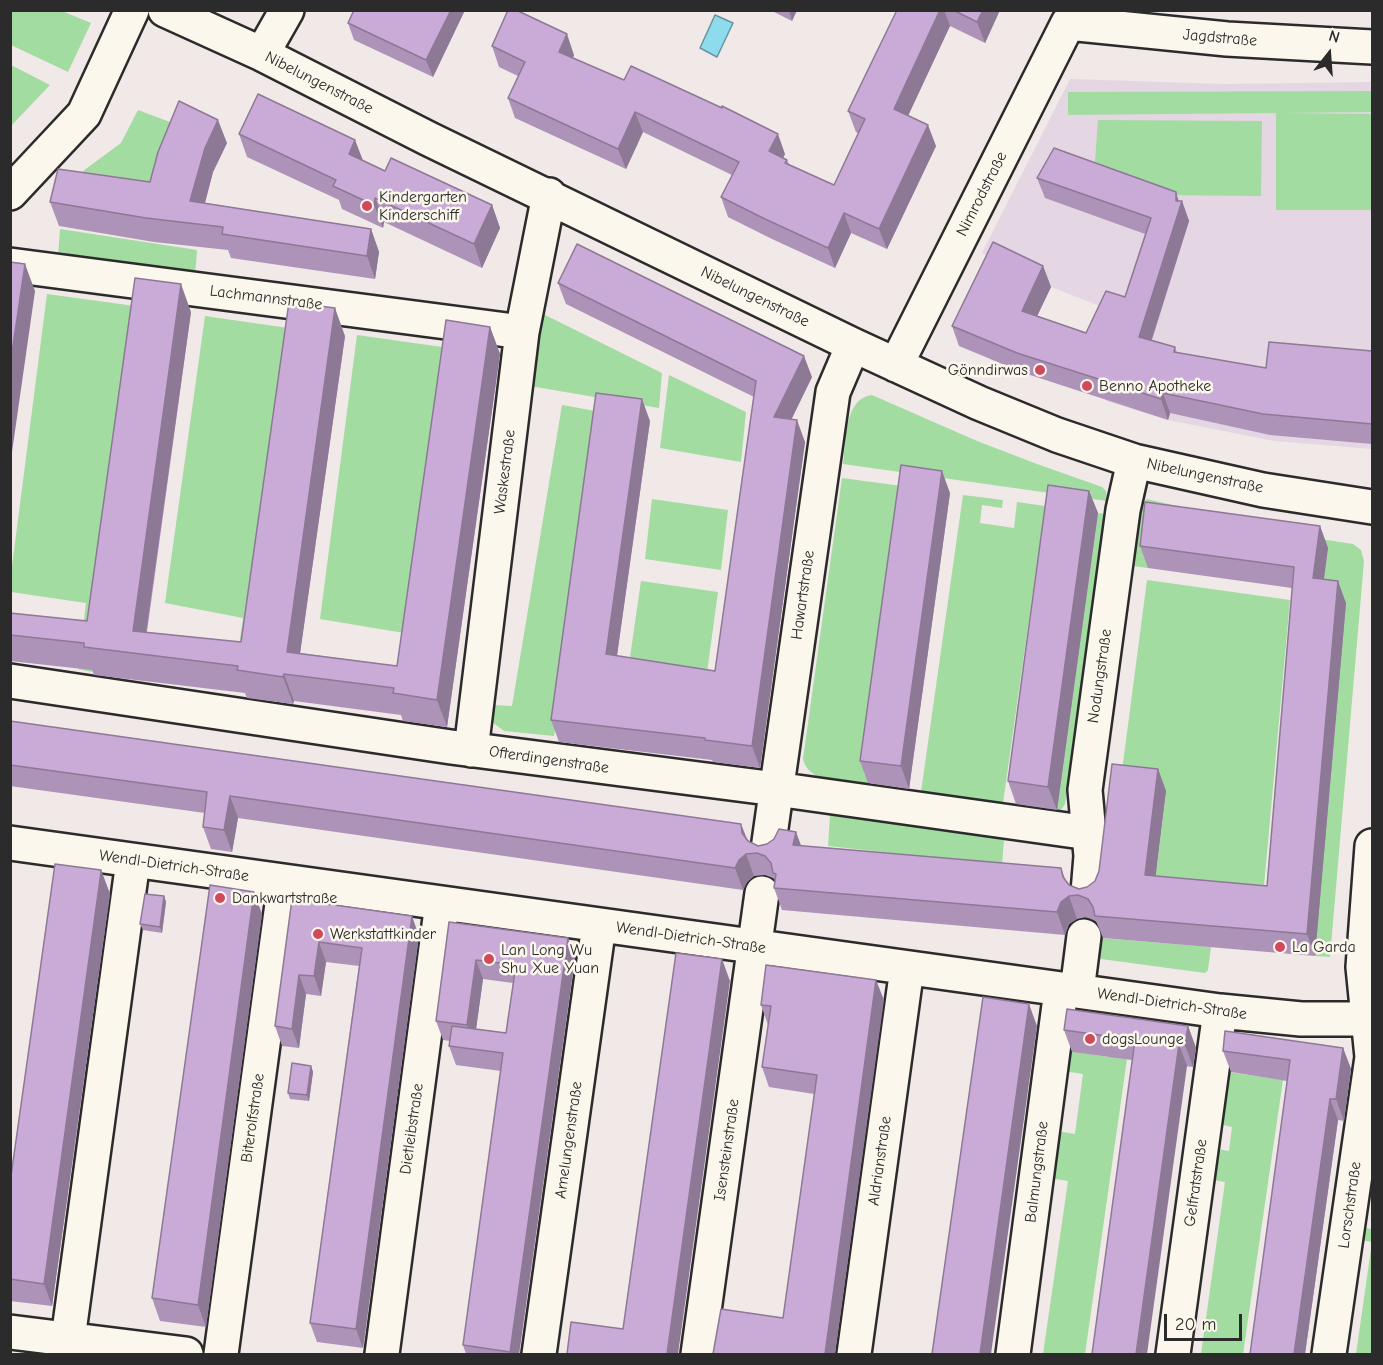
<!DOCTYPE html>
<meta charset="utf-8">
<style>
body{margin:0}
#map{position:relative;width:1383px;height:1365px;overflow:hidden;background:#f1e8e8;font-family:"Comic Neue",sans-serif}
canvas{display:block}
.frame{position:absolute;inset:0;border:12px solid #2b2b2b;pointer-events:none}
.north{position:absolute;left:1299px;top:24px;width:60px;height:60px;-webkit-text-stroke:4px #fbf7ec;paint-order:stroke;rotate:17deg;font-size:16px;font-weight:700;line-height:24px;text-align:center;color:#2b2b2b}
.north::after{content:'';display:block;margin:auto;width:21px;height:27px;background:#2b2b2b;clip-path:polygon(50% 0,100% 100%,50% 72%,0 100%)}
.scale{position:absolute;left:1164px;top:1314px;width:78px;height:27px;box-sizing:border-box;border:3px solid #2b2b2b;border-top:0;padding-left:8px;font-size:18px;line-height:21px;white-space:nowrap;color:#2b2b2b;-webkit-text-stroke:4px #fbf7ec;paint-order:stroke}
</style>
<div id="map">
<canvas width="1383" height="1365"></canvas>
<div class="frame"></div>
<div class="north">N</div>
<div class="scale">20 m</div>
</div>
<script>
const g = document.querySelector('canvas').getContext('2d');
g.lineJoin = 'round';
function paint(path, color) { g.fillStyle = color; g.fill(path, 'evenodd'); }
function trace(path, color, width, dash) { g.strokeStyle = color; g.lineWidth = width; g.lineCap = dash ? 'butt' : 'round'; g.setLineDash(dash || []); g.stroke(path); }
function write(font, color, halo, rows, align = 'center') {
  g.font = font + ' "Comic Neue",sans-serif'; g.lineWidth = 5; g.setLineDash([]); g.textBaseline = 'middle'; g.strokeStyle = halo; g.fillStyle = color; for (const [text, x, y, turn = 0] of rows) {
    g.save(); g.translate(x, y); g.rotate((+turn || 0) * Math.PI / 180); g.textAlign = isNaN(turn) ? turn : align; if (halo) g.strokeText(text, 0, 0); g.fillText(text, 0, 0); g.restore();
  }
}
paint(new Path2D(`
 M1070 79 1224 84 1372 82V449L1274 441 1168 420 1106 401 1127 334 1113 311 1051 287 982 253Z`), '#e5d6e3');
paint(new Path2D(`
 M10 11H62L91 23 68 72 11 45Z
 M11 65 50 85 11 126H10Z
 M1372 91V112L1282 113 1372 114V210H1276V113L1068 115V92Z
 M138 110 170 122 151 199 80 187 83 171 121 143Z
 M1098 120 1262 121 1261 196 1156 195 1094 175Z
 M60 229 197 250 195 277 58 256Z
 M47 294 142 307 92 672 78 669 86 603 11 592V574Z
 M539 312 662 373 659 408 530 386Z
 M205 316 295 329 246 691 233 688 243 618 165 603Z
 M357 335 442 347 404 633 320 619Z
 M669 375 746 412 741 462 660 448Z
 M872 395 977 441 1037 464 1102 487 1106 491 1107 501 843 464C846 442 844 398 872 395Z
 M562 405 601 412 554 736 504 731 492 722 493 705 512 706Z
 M842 478 909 487 868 785C847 782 809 785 803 759Z
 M963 495 1003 500 1002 508 982 505 980 523 1014 528 1017 502 1045 506 1003 803 921 792Z
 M652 499 728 510 721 570 645 559Z
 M1147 499 1314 538 1353 544 1361 550 1364 561 1330 957 1315 956 1321 601 1328 548 1148 568 1133 566 1142 504Z
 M1098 513 1105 514 1065 804 1061 810 1056 811Z
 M1147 580 1290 600 1263 897 1108 884 1157 865 1166 792 1120 786Z
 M641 581 718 592 705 687 636 675 630 657Z
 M830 815 1004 839 1002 865 828 846Z
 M1101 938 1211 947 1208 970 1205 973 1101 959 1099 956Z
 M1130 1038 1085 1354H1043L1068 1181 1049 1178 1056 1131 1075 1134 1083 1074 1064 1071 1067 1051 1109 1057Z
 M1222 1071 1283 1080 1243 1354H1201L1225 1182 1207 1179 1211 1148 1229 1151 1232 1127 1215 1123Z
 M1356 1227 1372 1229V1354H1356L1372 1242 1355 1239Z`), '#a2dca1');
const water = new Path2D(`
 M715 15 733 23 717 57 700 48Z`);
paint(water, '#8ddbed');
trace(water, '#66959f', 1.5);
const minor = new Path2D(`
 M165 10 262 54 429 139 853 345 979 403 1057 435 1134 461 1263 490 1372 507
 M1068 23 1227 39 1372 47
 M262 54 287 10
 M10 193 84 114 132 10
 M10 265 522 332
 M896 365 1068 23
 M10 681 451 747 776 789 1089 833
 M471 750 522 332 549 195
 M10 843 1220 1011 1301 1019H1372
 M768 849 833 392 853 345
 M1088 892 1091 856 1085 790 1115 569 1123 510 1134 461
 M1077 991 1084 936
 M10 1332 186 1354
 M68 1339 133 861
 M221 1354 285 882
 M382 1354 442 903
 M539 1354 599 925
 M698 1354 762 893
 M854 1354 907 968
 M1013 1354 1061 990
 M1173 1354 1220 1011
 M1329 1354 1372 1057 1363 967 1372 846`);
trace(minor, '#2b2b2b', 38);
trace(minor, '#fbf7ec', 33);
paint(new Path2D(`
 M354 10H465L433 77 354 40 348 23Z
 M770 10H797L792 21Z
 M897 10H1000L985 43 950 26 908 115 936 146 887 249 851 233 835 268 772 239 728 217 721 197 732 175 643 132 626 169 515 118 508 98 518 76 499 67 492 46 574 55 573 58 785 154 783 158 787 160 789 164 834 185 858 133 856 132 848 111Z
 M239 134 355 140 362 160 385 171 492 205 500 228 482 268 384 222 383 228 342 209 339 200 247 157Z
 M227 143 213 172 205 203 371 229 379 252 375 279 231 258 228 250 154 242 59 226 50 202 150 182Z
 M1037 178 1182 201 1189 221 1152 340 1175 347 1177 353 1266 368 1372 351V444L1270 435 1170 413 1168 420 1024 373 959 346 952 326 1043 266 1051 287 1037 316 1086 333 1125 297 1145 234 1045 198Z
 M558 283 812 377 791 419 805 442 760 768 713 762 712 760 559 742 551 720 650 421 617 656 715 671 754 397 566 304Z
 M191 312 147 632 241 642 345 336 300 653 397 666 490 327 500 354 447 727 403 721 401 715 294 701 293 704 247 698 245 693 94 675 92 670 10 661V613L87 621Z
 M1089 491 1098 513 1057 810 1016 804 1008 781Z
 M950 493 909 789 868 783 860 761Z
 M1320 526 1328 548 1324 579 1346 603 1315 956 1103 938 1096 921 1086 917 1077 919 1069 924 1065 935 782 910 774 888 775 880 773 878 765 875 754 876 747 882 743 890 238 818 232 852 211 849 203 827 205 813 10 786V721L741 824 748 841 758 846 767 844 796 832 801 846 1061 868 1066 881 1069 885 1079 889 1087 887 1095 881 1158 769 1166 791 1155 876 1267 886 1292 588 1148 568 1140 546Z
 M101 870 110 894 52 1306 10 1301V1183Z
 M164 896 166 902 162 933 143 930 140 924Z
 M292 899 419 936 363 1348 317 1342 310 1323 359 966 326 962 321 996 306 994 299 1048 282 1046 275 1026Z
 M262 914 206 1327 160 1321 152 1298Z
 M449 922 575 958 519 1354H466L463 1345 501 1071 456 1065 449 1046 450 1041 443 1040 436 1021ZM483 979 513 983 506 1033 476 1029Z
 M884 1000 814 1094 769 1087 762 1067 768 1025 761 1005Z
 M1188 1026 1196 1048 1193 1067 1132 1060 1072 1052 1064 1030Z
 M1343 1048 1351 1069 1344 1121 1338 1120 1305 1354H1250L1287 1081 1231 1072 1223 1051Z
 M311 1066 313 1072 309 1101 290 1099 288 1093Z`), '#ae93b9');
paint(new Path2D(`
 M451 10H465L433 77 426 60Z
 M789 10H797L792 21Z
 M940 10H944L950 26 902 129 894 109Z
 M983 10H1000L985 43 977 22Z
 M567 34 574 55 566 72 559 52Z
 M635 112 643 132 626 169 618 149Z
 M218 120 227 143 213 172 199 225 190 201 205 148Z
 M928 125 936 146 887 249 879 229Z
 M778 134 785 154 776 171 769 151Z
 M355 140 364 163 349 154Z
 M1176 192 1180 205 1182 201 1189 221 1146 357 1139 337 1176 201Z
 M375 198 384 222 383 228 374 205Z
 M492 205 500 228 482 268 474 244Z
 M844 213 851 233 835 268 828 248Z
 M371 229 379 252 375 279 367 256Z
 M25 264 35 291 10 466V366Z
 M1043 266 1051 287 1030 331 1022 311Z
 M181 284 191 312 143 654 133 631Z
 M335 308 345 336 297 675 287 652Z
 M490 327 500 354 447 727 437 700Z
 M804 356 812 377 782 439 774 417Z
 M1163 393 1170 413 1168 420 1161 399Z
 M642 399 650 421 614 676 606 654Z
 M797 420 805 442 760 768 752 746Z
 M942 471 950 493 909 789 901 766Z
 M1089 491 1098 513 1057 810 1048 787Z
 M1320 526 1328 548 1321 601 1313 578Z
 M1338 581 1346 603 1315 956 1307 934Z
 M284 674 294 701 293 704 283 677Z
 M1158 769 1166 791 1153 898 1145 875Z
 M230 796 238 818 232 852 224 830Z
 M741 824 749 846 750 855 742 833Z
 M796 832 804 854 793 845Z
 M746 854 754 876 747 882 743 890 735 868 739 860Z
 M101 870 110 894 52 1306 44 1284Z
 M254 892 262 914 206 1327 198 1305Z
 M164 896 166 902 162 933 160 927Z
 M1069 896 1077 919 1069 924 1065 935 1057 912 1061 902Z
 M412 916 419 936 363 1348 356 1329Z
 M568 938 575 958 519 1354H511L510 1352Z
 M319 942 326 962 321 996 314 976Z
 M722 959 730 981 678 1354H667Z
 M476 960 483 979 474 1044 467 1025Z
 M299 975 306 994 299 1048 292 1029Z
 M876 980 884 1000 835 1354H825Z
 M1029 1004 1037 1026 991 1354H980Z
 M1188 1026 1196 1048 1193 1067 1185 1045Z
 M1179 1044 1187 1066 1147 1354H1136Z
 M1343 1048 1351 1069 1344 1121 1336 1099Z
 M311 1066 313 1072 309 1101 307 1095Z
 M1330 1099 1338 1120 1305 1354H1294Z`), '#8d7896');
const building = new Path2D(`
 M354 10H451L426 60 348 23Z
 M508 10H516L567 34 559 52 624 80 631 66 722 108V106L778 134 769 151 787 160 785 163 834 185 865 119 848 111 897 10H940L894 109 928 125 879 229 844 213 828 248 765 219 721 197 739 162 635 112 618 149 508 98 525 62 492 46Z
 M953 10H983L977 22Z
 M258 94 355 140 349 154 385 171 391 158 492 205 474 244 375 198 374 205 333 186 336 180 239 134Z
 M179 101 218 120 205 148 190 201 371 229 367 256 222 234 223 227 146 218 50 202 58 169 150 182 158 152Z
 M1054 148 1176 192V201H1182L1139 337 1175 347 1174 352 1266 368 1269 342 1372 351V424L1263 414 1163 393 1161 399 1017 353 952 326 993 242 1043 266 1022 311 1086 333 1106 291 1125 297 1151 218 1037 178Z
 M577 244 804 356 774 417 797 420 752 746 705 740V738L551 720 596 393 642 399 606 654 715 671 756 381 558 283Z
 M10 262 25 264 10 366Z
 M135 278 181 284 133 631 241 642 289 302 335 308 287 652 397 666 446 320 490 327 437 700 393 693 394 688 284 674 283 677 237 670 238 666 84 647V643L10 635V613L87 621Z
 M901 465 942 471 901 766 860 761Z
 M1048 485 1089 491 1048 787 1008 781Z
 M1145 502 1320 526 1313 578 1338 581 1307 934 1095 916 1093 907 1088 899 1078 895 1069 896 1061 902 1057 912 774 888 776 874 773 873 771 863 765 856 757 853 746 854 739 860 735 868 230 796 224 830 203 827 207 792 10 765V721L741 824 742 833 748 841 758 846 767 844 774 839 779 829 796 832 793 845 1061 868 1063 877 1069 885 1079 889 1087 887 1095 881 1099 871 1112 764 1158 769 1145 875 1267 886 1294 567 1140 546Z
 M55 864 101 870V872L44 1284 10 1279V1183Z
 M210 885 254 892 198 1305 152 1298Z
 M145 894 164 896 160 927 140 924Z
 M292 899 412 916 356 1329 310 1323 362 948 319 942 314 976 299 975 292 1029 275 1026Z
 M449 922 568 938 510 1352 463 1345 503 1053 449 1046 452 1026 506 1033 516 965 476 960 467 1025 436 1021Z
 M676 953 722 959 667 1354H567L571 1322 623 1329Z
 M766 965 876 980 825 1354H713L721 1309 783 1318 817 1075 762 1067 771 1006 761 1005Z
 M983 997 1029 1004 980 1354H932Z
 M1067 1009 1188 1026 1185 1045 1179 1044 1136 1354H1092L1135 1040 1064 1030Z
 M1225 1031 1343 1048 1336 1099H1330L1294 1354H1250L1290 1060 1223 1051Z
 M292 1063 311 1066 307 1095 288 1093Z`);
paint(building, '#caabd7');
trace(building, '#8d7896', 1.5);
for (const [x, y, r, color] of [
 [367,206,6,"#d1495b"],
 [1040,370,6,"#d1495b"],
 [1087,386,6,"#d1495b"],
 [220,898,6,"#d1495b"],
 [318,934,6,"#d1495b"],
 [1280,947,6,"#d1495b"],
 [489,959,6,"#d1495b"],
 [1090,1039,6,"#d1495b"]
]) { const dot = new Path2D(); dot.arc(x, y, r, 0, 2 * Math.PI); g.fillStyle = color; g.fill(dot); trace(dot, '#fbf7ec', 2); }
write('16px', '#2b2b2b', '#fbf7ec', [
 ["Jagdstraße",1220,38,5],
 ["Nibelungenstraße",319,83,27],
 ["Nimrodstraße",982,194,-63],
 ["Nibelungenstraße",755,297,26],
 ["Lachmannstraße",266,298,7],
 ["Waskestraße",505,472,-83],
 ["Nibelungenstraße",1205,476,12],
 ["Hawartstraße",803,595,-82],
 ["Nodungstraße",1100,676,-82],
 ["Ofterdingenstraße",549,760,8],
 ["Wendl-Dietrich-Straße",174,866,8],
 ["Wendl-Dietrich-Straße",691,938,8],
 ["Wendl-Dietrich-Straße",1172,1004,8],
 ["Biterolfstraße",253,1118,-82],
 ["Dietleibstraße",412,1129,-82],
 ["Amelungenstraße",569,1140,-82],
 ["Isensteinstraße",727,1150,-82],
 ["Aldrianstraße",880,1161,-82],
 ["Balmungstraße",1037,1172,-83],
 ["Gelfratstraße",1196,1183,-82],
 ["Lorschstraße",1350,1205,-82]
]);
write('16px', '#2b2b2b', '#fbf7ec', [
 ["Kindergarten",379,197],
 ["Kinderschiff",379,215],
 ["Gönndirwas",1028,370,"right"],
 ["Benno Apotheke",1099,386],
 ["Dankwartstraße",232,898],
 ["Werkstattkinder",330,934],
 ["La Garda",1292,947],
 ["Lan Long Wu",501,950],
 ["Shu Xue Yuan",501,968],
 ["dogsLounge",1102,1039]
], 'left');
</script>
